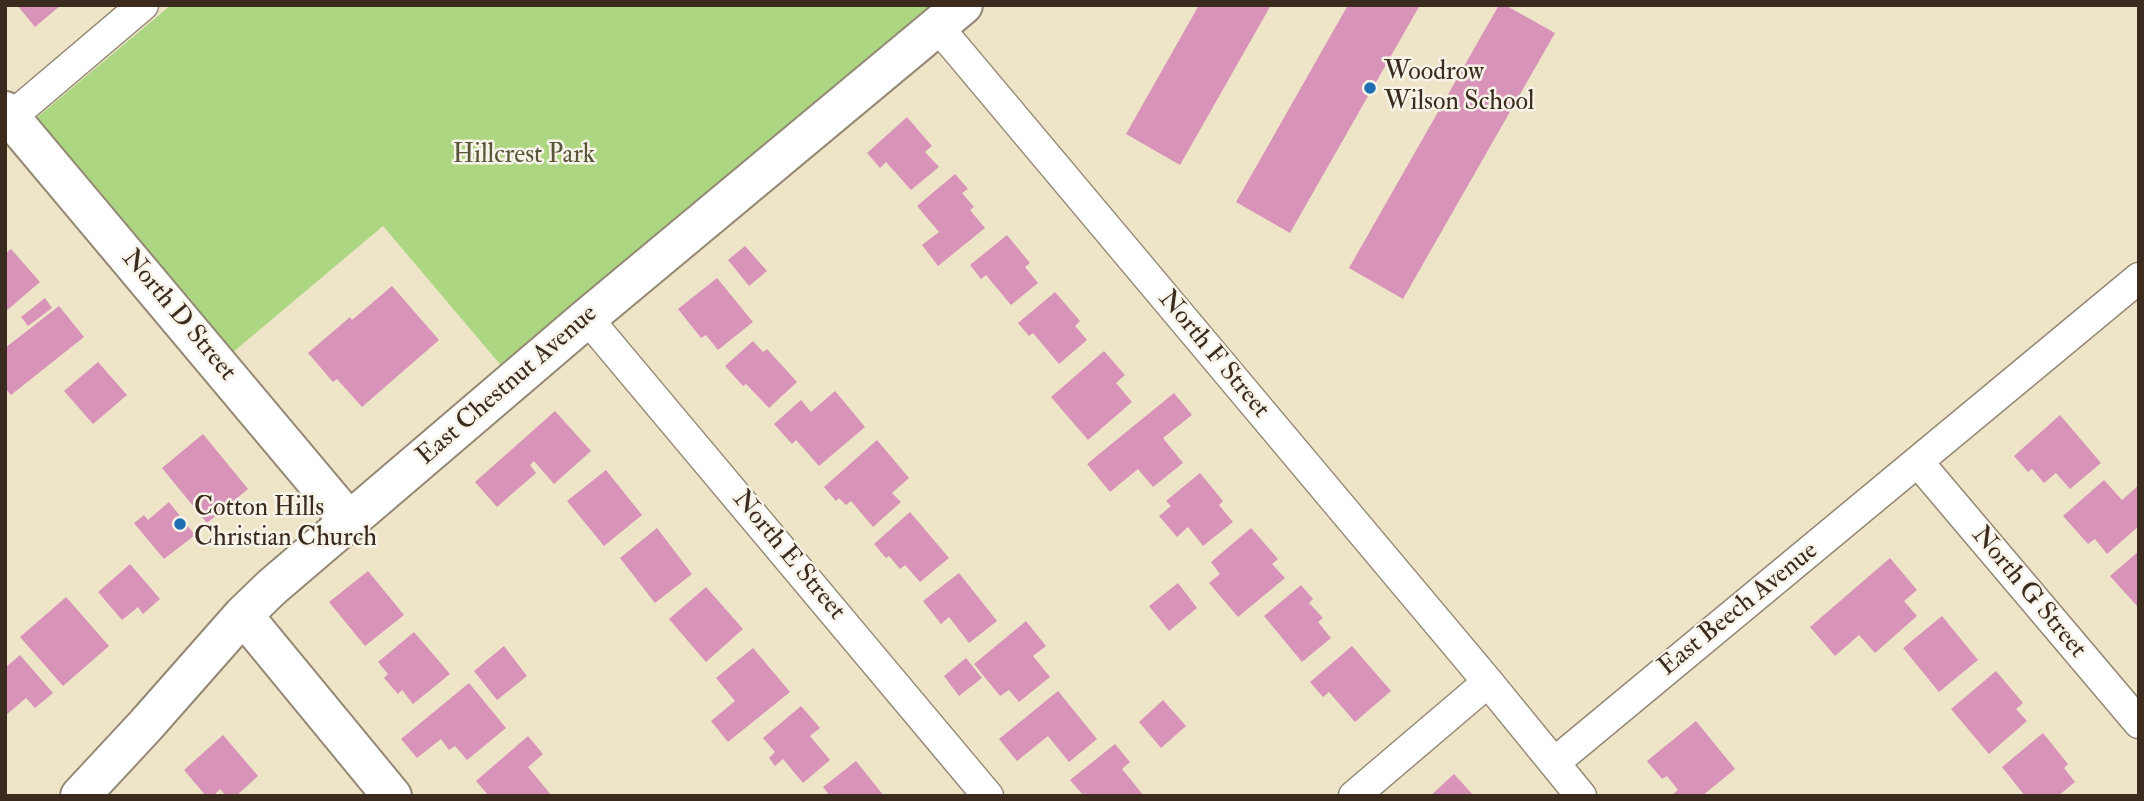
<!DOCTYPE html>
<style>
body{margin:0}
#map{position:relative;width:2144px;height:801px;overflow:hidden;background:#eee5c9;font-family:"IM FELL Double Pica",serif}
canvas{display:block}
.frame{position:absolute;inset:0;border:7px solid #3b2a1e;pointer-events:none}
</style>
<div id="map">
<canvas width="2144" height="801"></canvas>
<div class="frame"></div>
</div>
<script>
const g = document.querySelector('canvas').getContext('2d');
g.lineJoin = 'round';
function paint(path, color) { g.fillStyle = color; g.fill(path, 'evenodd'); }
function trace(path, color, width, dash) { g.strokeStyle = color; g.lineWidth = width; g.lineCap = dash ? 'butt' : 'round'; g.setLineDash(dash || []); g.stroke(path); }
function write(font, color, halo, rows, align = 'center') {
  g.font = font + ' "IM FELL Double Pica",serif'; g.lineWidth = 5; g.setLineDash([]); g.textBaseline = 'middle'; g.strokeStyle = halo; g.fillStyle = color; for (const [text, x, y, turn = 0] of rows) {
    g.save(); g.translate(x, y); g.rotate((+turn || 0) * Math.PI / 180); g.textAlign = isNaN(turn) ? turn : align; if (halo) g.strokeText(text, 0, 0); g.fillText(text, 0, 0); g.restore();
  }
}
paint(new Path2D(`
 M171 5H943L504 369 383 226 232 353 35 119Z`), '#acd681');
paint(new Path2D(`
 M17 5H61L35 27Z
 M1199 5H1271L1180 165 1126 134Z
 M1348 5H1420L1290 233 1236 202Z
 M1499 5H1505L1555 33 1403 299 1349 268Z
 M907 117 932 146 925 152 939 167 911 190 886 162 880 168 867 153Z
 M955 174 968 189 962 193 974 207 970 210 985 228 938 266 922 245 939 232 917 206Z
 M1007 235 1030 263 1025 267 1038 283 1011 305 986 275 981 279 970 265Z
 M745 246 767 271 749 286 728 260Z
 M11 249 40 282 5 312V254Z
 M717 278 753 322 718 350 706 335 701 338 678 309Z
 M392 286 439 340 362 407 337 379 333 382 308 353 350 317 352 320Z
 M1055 292 1080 321 1075 326 1087 340 1059 364 1033 333 1029 336 1018 323Z
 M45 298 52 308 28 326 21 317Z
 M59 306 84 337 11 395 5 388V348Z
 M753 341 763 352 767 349 797 382 769 408 746 384 743 386 725 366Z
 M1104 351 1125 375 1116 383 1132 402 1088 440 1051 397Z
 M98 362 127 395 93 424 64 391Z
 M835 391 865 427 819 466 796 440 792 444 774 424 801 400 811 412Z
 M1174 393 1192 415 1163 438 1183 463 1153 487 1138 469 1110 492 1087 464Z
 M555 411 591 451 554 484 534 461 530 465 536 473 497 507 475 482Z
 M2060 415 2101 463 2070 489 2056 473 2044 483 2032 469 2028 472 2014 456Z
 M203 434 248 489 207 523 162 468Z
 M877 440 909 478 892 493 901 502 873 527 851 501 846 505 839 498 836 501 824 487Z
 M606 470 642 515 604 546 567 501Z
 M1200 473 1223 501 1219 505 1233 522 1203 546 1188 527 1177 537 1159 516 1171 506 1166 501Z
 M2104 480 2122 500 2139 485V526L2107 554 2095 539 2088 544 2063 516Z
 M169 502 195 535 164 559 134 523 144 515 148 520Z
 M910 512 949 558 920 582 905 565 900 569 889 556 886 558 874 544Z
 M657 528 692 574 655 603 620 558Z
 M1251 528 1278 559 1272 564 1285 578 1238 617 1209 583 1220 574 1211 562Z
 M2139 551V604L2137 606 2110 576Z
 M1890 558 1917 590 1904 601 1917 616 1875 653 1859 635 1835 656 1810 627Z
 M130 564 160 599 143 614 138 607 122 620 98 592Z
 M368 571 404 615 365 646 329 602Z
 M959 573 997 621 969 643 949 617 941 624 923 601Z
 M1178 583 1197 608 1169 631 1149 606Z
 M1301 585 1313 599 1309 603 1323 618 1318 622 1331 638 1302 662 1264 616Z
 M706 587 743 629 706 662 669 619Z
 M66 597 109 646 63 686 20 637Z
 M1942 616 1978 660 1939 692 1903 648Z
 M1026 621 1046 646 1033 656 1050 677 1019 702 1009 690 1000 696 974 664Z
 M414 632 450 674 413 704 402 690 398 694 384 678 388 674 378 662Z
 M504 646 527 676 497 700 474 671Z
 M1352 646 1391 691 1355 722 1329 692 1323 697 1310 682Z
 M753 648 790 692 728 742 711 721 735 701 716 678Z
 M20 655 53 693 35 708 26 698 5 716V668Z
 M966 658 982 678 959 696 944 676Z
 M1996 671 2023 703 2016 709 2027 721 1989 754 1951 709Z
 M469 683 506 728 467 760 455 746 449 750 441 739 417 758 401 739Z
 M1058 691 1097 739 1069 762 1048 736 1017 761 999 739Z
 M1163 700 1186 726 1161 748 1139 722Z
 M801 706 820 728 810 736 830 760 803 783 783 759 775 766 769 758 775 752 763 738Z
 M1696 721 1735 769 1702 796H1670L1678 790 1667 776 1662 779 1647 761Z
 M2043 733 2068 764 2064 768 2075 782 2058 796H2025L2002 767Z
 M223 735 258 776 236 796H226L220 789 213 796H206L184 770Z
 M528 736 543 754 528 767 552 796H489L476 781Z
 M1115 744 1130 762 1122 769 1144 796H1097L1095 794 1088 796 1085 793 1083 795 1070 780Z
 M856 761 884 796H830L823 787Z
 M1454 774 1474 796H1430Z`), '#d893b8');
const street = new Path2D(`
 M938 27 1488 682 1581 796
 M11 117 143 5
 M587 318 988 796
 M1918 462 2139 723
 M1554 763 2139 278
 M1354 796 1488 682`);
const secondary = new Path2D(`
 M5 111 350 522
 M243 615 392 796
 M80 796 146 725 243 615 272 587 587 318 963 5`);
trace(street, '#948874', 33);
trace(secondary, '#948874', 42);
trace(street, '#fff', 30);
trace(secondary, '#fff', 38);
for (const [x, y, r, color] of [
 [1370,88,7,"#1f6fb2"],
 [180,524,7,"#1f6fb2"]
]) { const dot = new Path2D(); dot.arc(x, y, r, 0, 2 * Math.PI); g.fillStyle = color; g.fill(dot); trace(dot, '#f7f3e8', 2.5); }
write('26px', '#3b2a1e', '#f7f3e8', [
 ["Woodrow",1384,73],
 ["Wilson School",1384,103],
 ["Cotton Hills",194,509],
 ["Christian Church",194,539]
], 'left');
write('26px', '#575537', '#f7f3e8', [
 ["Hillcrest Park",524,156]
]);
write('26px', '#3b2a1e', '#f7f3e8', [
 ["North D Street",178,316,50],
 ["North F Street",1213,355,50],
 ["East Chestnut Avenue",508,386,-41],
 ["North E Street",788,556,50],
 ["North G Street",2028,593,50],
 ["East Beech Avenue",1739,610,-39]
]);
</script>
